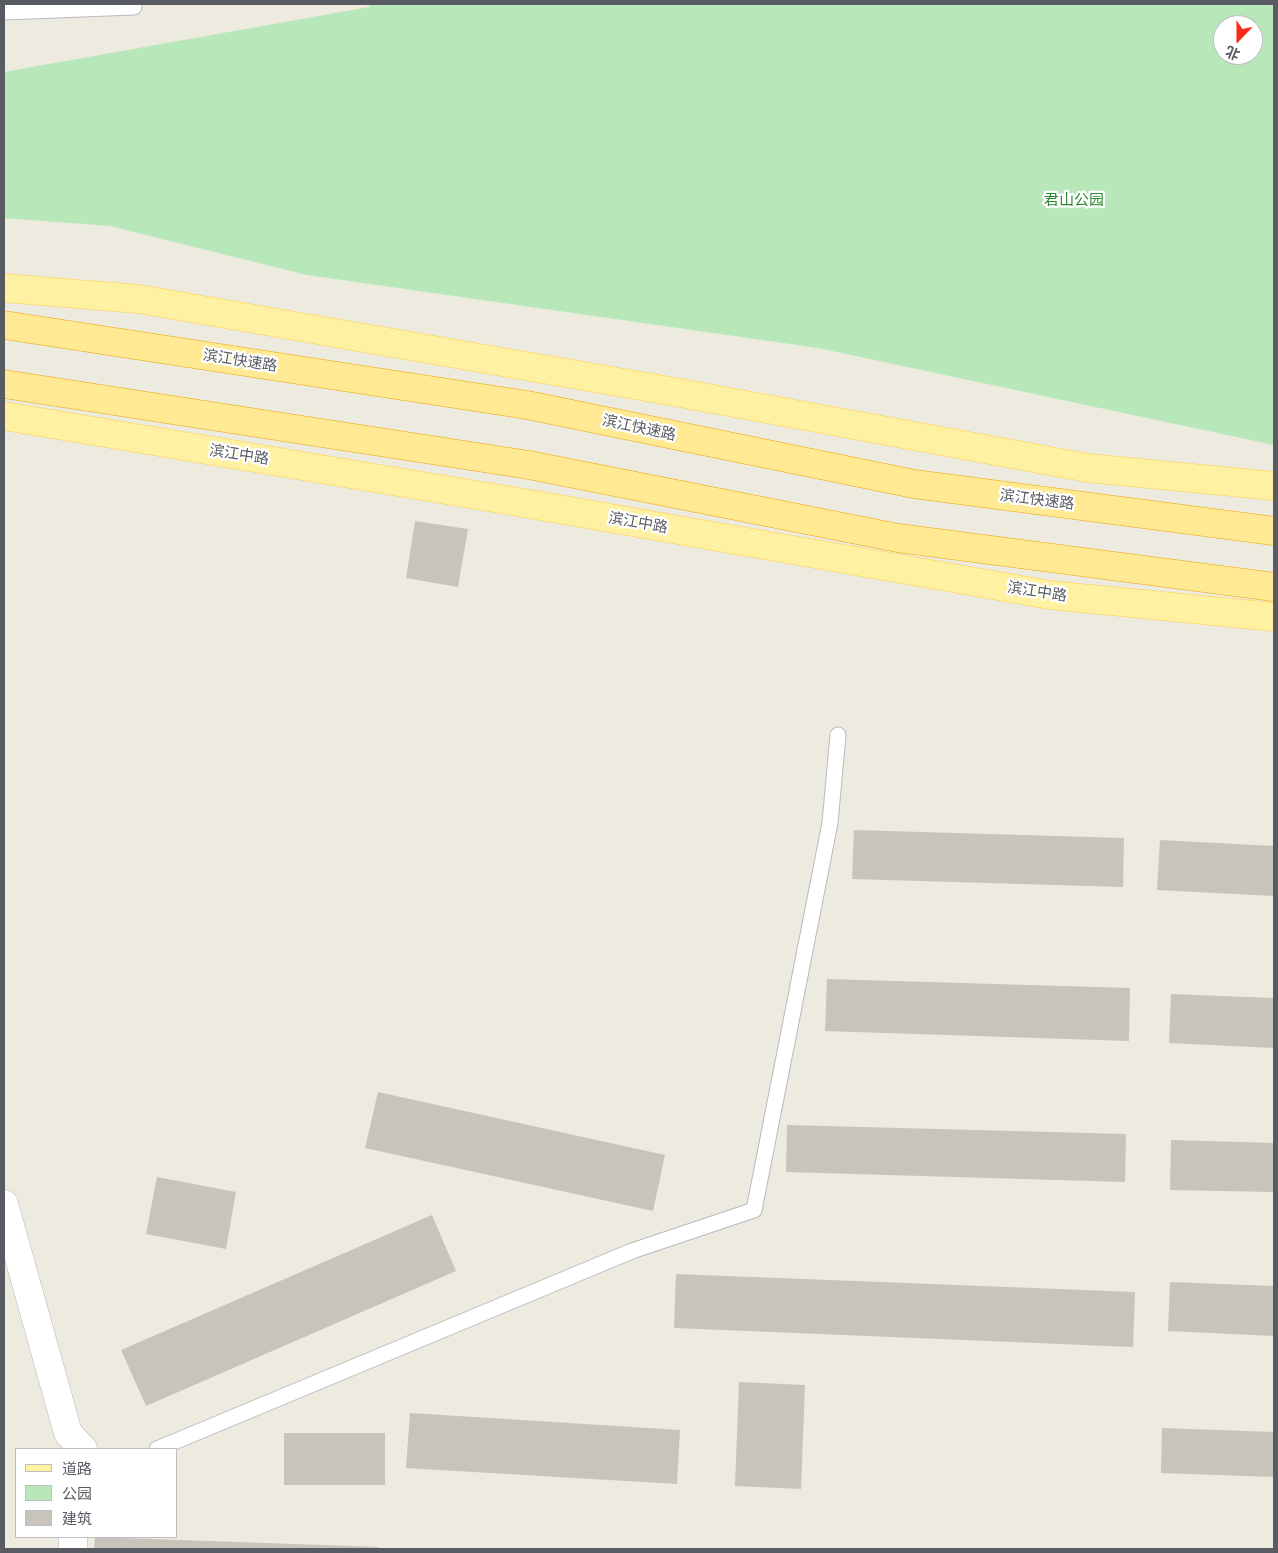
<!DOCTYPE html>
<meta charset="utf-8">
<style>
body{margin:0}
#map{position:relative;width:1278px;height:1553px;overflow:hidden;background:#edeadf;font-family:Cabin,"Noto Sans SC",sans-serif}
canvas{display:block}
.frame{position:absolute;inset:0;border:5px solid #585c62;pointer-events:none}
.legend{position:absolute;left:15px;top:1448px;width:162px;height:90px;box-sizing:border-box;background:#fff;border:1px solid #bcbec0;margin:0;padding:6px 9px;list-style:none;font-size:15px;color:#585c62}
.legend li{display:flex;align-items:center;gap:10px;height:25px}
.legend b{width:25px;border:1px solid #bcbec0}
.north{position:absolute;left:1213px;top:15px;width:50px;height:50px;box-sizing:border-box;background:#fff;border:1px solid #bcbec0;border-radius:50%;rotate:202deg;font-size:14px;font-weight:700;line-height:20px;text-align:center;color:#585c62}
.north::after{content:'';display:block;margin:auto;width:18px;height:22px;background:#fb2c17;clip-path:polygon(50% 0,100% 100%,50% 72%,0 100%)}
</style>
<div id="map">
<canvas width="1278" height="1553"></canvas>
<div class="frame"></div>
<ul class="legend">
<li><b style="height:6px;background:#fff1a2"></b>道路</li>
<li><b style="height:14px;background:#b8e8b9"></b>公园</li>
<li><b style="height:14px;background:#c8c4bc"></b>建筑</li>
</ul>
<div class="north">北</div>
</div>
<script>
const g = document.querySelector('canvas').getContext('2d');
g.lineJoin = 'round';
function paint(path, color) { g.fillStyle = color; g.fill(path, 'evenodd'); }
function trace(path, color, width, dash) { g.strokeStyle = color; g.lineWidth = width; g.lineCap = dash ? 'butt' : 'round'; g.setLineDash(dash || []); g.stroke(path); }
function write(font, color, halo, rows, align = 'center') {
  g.font = font + ' Cabin,"Noto Sans SC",sans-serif'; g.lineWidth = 4.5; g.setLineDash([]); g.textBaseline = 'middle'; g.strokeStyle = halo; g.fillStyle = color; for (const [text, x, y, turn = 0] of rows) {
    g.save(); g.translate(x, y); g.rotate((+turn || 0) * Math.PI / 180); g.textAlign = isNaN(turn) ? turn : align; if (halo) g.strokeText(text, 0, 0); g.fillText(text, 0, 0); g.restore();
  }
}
paint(new Path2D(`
 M370 4H1274V445L818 348 307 275 110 226 4 218V72L369 7ZM1223 25H1253V55H1223Z`), '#b8e8b9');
paint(new Path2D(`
 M415 521 468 529 458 587 406 578Z
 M854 830 1124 838 1123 887 852 879Z
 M1160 840 1274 846V896L1157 890Z
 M827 979 1130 988 1129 1041 825 1031Z
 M1171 994 1274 998V1048L1169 1043Z
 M378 1092 665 1155 653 1211 365 1148Z
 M787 1125 1126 1134 1125 1182 786 1172Z
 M1171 1140 1274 1143V1192L1170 1190Z
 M157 1177 236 1192 226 1249 146 1234Z
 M432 1215 456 1271 146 1406 121 1350Z
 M676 1274 1135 1292 1133 1347 674 1328Z
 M1170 1282 1274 1286V1336L1168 1331Z
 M739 1382 805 1385 801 1489 735 1486Z
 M410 1413 680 1430 677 1484 406 1468Z
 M1162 1428 1274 1432V1477L1161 1473Z
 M284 1433H385V1485H284Z
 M95 1537 379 1547V1549H94Z`), '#c8c4bc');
const service = new Path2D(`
 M4 12 134 7
 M157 1449 632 1251 754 1210 830 823 838 735`);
const minor = new Path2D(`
 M4 1204 68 1433 83 1449
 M73 1549V1537`);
const primary = new Path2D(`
 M4 288 139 299 664 390 1088 468 1274 486
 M4 416 524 503 1050 595 1274 617`);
const trunk = new Path2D(`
 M4 325 527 405 914 484 1274 531
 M4 384 529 465 898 538 1274 587`);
trace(service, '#b7bac0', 17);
trace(minor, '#b7bac0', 29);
trace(primary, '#ffce46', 29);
trace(trunk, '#eca500', 29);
trace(service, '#fff', 15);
trace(minor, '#fff', 28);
trace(primary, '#fff1a2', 28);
trace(trunk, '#ffe993', 28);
write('15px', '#2c8631', '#fff', [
 ["君山公园",1074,201]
]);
write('15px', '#585c62', '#fff', [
 ["滨江快速路",240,361,9],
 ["滨江快速路",639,428,12],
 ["滨江中路",239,455,9],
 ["滨江快速路",1037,500,7],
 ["滨江中路",638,523,10],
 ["滨江中路",1037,592,9]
]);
</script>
